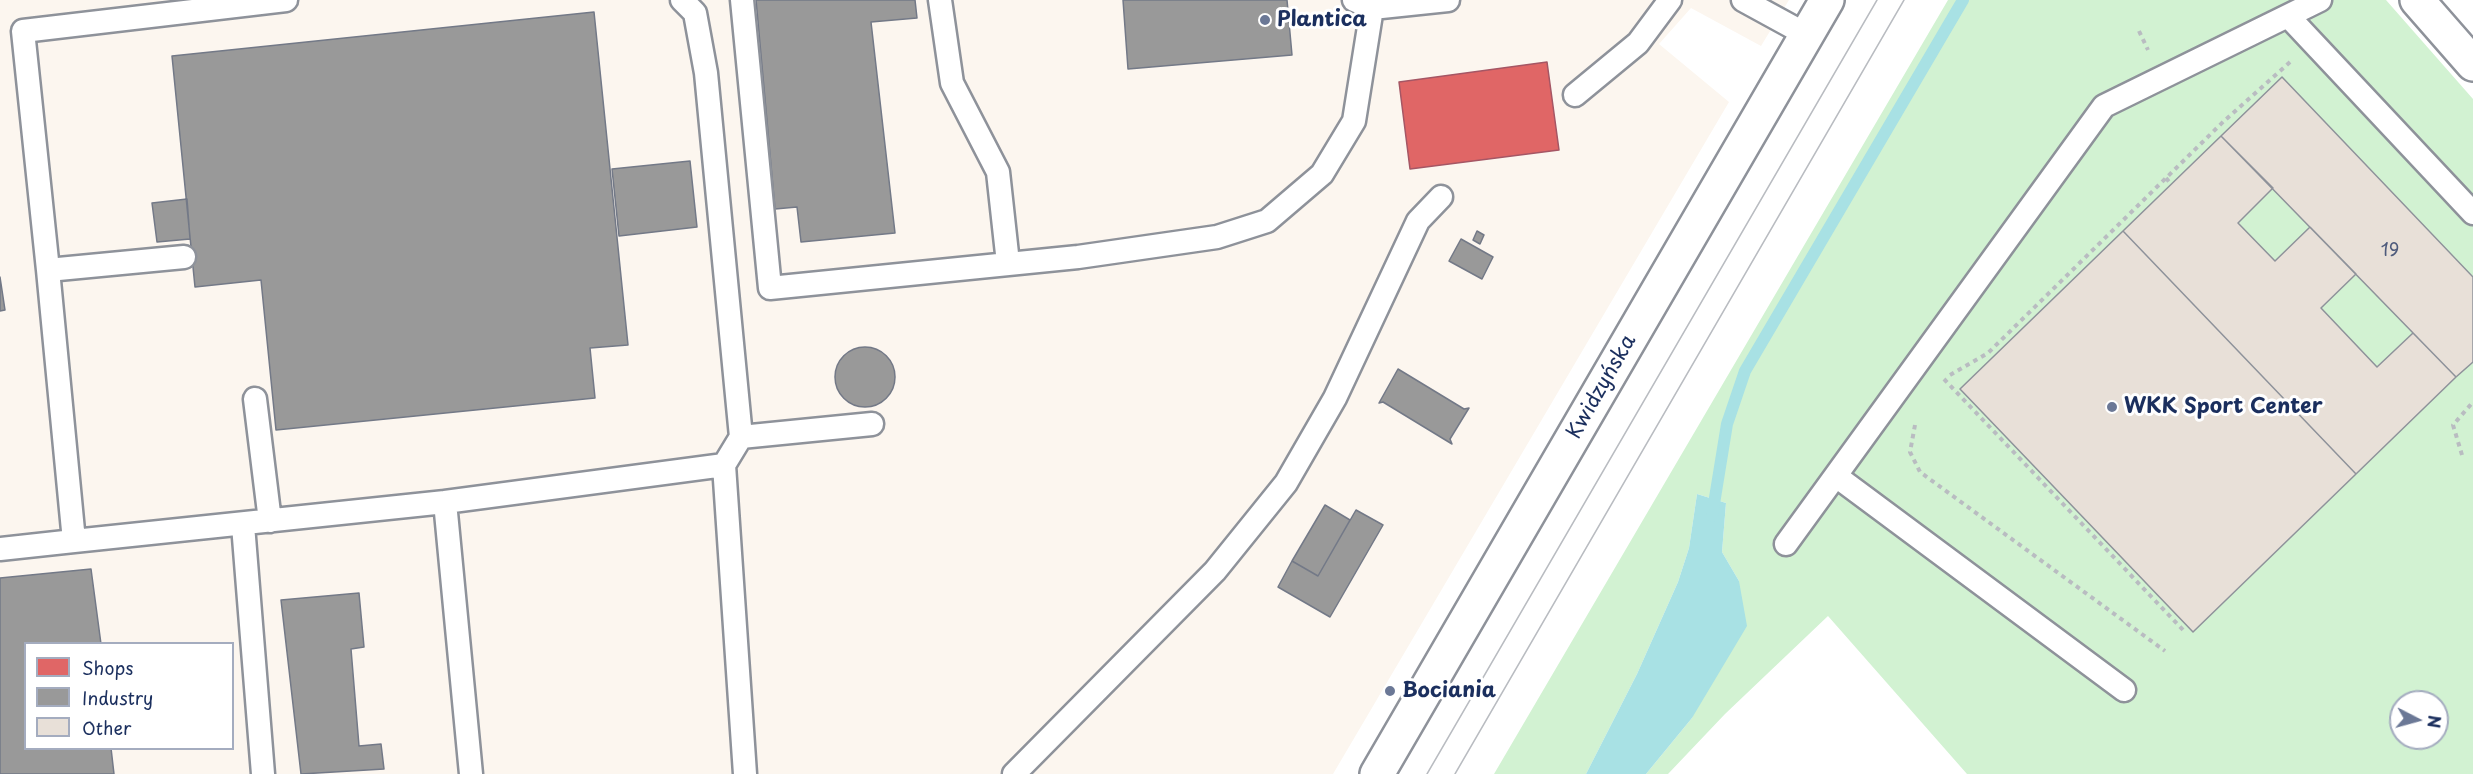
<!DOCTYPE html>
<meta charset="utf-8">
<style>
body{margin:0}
#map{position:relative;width:2473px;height:774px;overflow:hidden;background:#fff;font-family:"Playpen Sans",sans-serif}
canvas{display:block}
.legend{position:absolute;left:24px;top:642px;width:210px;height:108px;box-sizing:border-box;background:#fff;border:2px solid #a4acbf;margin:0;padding:8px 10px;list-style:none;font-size:18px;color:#1b2f5e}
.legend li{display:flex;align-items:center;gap:12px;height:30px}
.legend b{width:30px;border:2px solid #a4acbf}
.north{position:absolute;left:2389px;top:690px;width:60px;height:60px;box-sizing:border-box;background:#fff;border:2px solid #a4acbf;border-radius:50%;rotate:96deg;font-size:16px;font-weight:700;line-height:24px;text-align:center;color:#1b2f5e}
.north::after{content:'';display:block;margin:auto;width:21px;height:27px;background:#6b7896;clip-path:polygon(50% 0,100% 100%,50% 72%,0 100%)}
</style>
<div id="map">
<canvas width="2473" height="774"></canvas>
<ul class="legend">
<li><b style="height:16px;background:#e06666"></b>Shops</li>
<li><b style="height:16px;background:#999"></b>Industry</li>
<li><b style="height:16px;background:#e8e0d8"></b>Other</li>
</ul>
<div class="north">N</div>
</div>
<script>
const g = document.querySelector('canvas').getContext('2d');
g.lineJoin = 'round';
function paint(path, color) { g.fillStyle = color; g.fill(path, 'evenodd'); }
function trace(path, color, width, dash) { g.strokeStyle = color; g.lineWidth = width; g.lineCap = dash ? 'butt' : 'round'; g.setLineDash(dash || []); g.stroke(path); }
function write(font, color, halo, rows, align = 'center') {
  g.font = font + ' "Playpen Sans",sans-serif'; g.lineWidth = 6; g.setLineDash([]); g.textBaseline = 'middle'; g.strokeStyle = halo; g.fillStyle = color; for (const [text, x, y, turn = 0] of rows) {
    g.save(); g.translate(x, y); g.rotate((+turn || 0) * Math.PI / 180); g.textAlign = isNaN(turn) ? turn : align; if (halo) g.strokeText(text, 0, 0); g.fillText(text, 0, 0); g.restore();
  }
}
paint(new Path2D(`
 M0 0H1789L1761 46 1691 8 1659 44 1729 102 1333 774H0ZM26 644H232V748H26Z`), '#fcf6ef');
paint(new Path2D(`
 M1948 0H2386L2473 99V774H1967L1828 616 1725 714 1668 774H1646L1692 718 1739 581 1722 552 1726 503 1697 494 1689 548 1678 582 1637 674 1586 774H1494ZM2401 702H2437V738H2401Z`), '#d2f2d2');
paint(new Path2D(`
 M1697 494 1726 503 1722 552 1739 581 1747 626 1692 718 1646 774H1586L1637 674 1678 582 1689 548Z`), '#a8e1e4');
const shops = new Path2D(`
 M1547 62 1559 150 1410 169 1399 82Z`);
paint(shops, '#e06666');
trace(shops, '#a55664', 1.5);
const industry = new Path2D(`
 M756 0H915L917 18 871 22 895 233 801 242 797 207 775 209Z
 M1123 0H1287L1292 55 1128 69Z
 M594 12 628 345 590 348 595 398 276 430 261 280 195 287 172 56Z
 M690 161 697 227 619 236 612 169Z
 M187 199 190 239 157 242 152 203Z
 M1477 231 1484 235 1480 244 1473 240Z
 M1461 239 1493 257 1482 279 1449 261Z
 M0 277 5 310 0 311Z
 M835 377a30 30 0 1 1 60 0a30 30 0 1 1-60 0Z
 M1398 369 1464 409 1469 408 1450 439 1452 444 1383 402 1379 403Z
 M1325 505 1350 520 1318 576 1292 561Z
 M1356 510 1383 525 1330 617 1278 587 1292 561 1318 576Z
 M91 569 101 644H26V748H111L114 774H0V578Z
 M359 593 364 647 351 649 359 746 381 744 384 769 301 774 281 600Z`);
paint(industry, '#999');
trace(industry, '#737987', 1.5);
trace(new Path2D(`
 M1712 516 1727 424 1745 371 1963 0`), '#a8e1e4', 12);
const building = new Path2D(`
 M2282 77 2473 277V362L2456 377 2221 136Z
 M2221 136 2273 188 2238 223 2275 261 2310 227 2356 274 2321 308 2377 367 2413 333 2456 377 2356 474 2123 231Z
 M2123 231 2356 474 2193 632 1960 389Z`);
paint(building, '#e8e0d8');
trace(building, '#8e929a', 1.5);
const lane = new Path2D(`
 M682 0 695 13 706 73 741 437 724 465
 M742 0 770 288 1078 257 1217 237 1267 221 1322 174 1354 121 1372 8 1354 0
 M940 0 952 83 998 172 1008 263
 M1743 0 1807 35
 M1372 8 1448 0
 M2288 16 2473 213
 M1575 95 1638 43 1670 0
 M184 257 48 270 23 31 286 0
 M48 270 74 541 445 502
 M255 399 270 521
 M741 437 872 424
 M1836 476 2124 690
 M243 525 263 774
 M1786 544 2104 106 2320 0
 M0 549 74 541
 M471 774 445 502 724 465 745 774
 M1014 774 1215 571 1286 483 1335 398 1418 221 1441 197`);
const street = new Path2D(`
 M2417 0 2473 64`);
const secondary = new Path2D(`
 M1377 774 1827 0`);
trace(lane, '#8e929a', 27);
trace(street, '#8e929a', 38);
trace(secondary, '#8e929a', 38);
trace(new Path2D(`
 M2139 31 2148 50
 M2166 178 2171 184
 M1950 375 1988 353 2224 121 2290 62
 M1944 379 2185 632
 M1915 425 1910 452 1920 472 2165 651
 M2462 455 2453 425 2473 402`), '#b9bcc1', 4, [4.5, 4.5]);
trace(lane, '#fff', 22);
trace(street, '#fff', 33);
trace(secondary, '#fff', 33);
trace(new Path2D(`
 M1427 774 1877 0
 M1455 774 1904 0`), '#b9bcc1', 1.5);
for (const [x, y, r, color] of [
 [1265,20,6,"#6b7896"],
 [2112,407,6,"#6b7896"],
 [1390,691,6,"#6b7896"]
]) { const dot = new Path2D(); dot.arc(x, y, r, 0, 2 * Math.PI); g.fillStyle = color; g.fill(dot); trace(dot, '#fff', 2); }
write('18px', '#4e5b7c', null, [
 ["19",2390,251]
]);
write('bold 21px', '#1b2f5e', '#fff', [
 ["Plantica",1277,20],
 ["WKK Sport Center",2124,407],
 ["Bociania",1402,691]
], 'left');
write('21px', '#1b2f5e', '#fff', [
 ["Kwidzyńska",1602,387,-60]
]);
</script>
